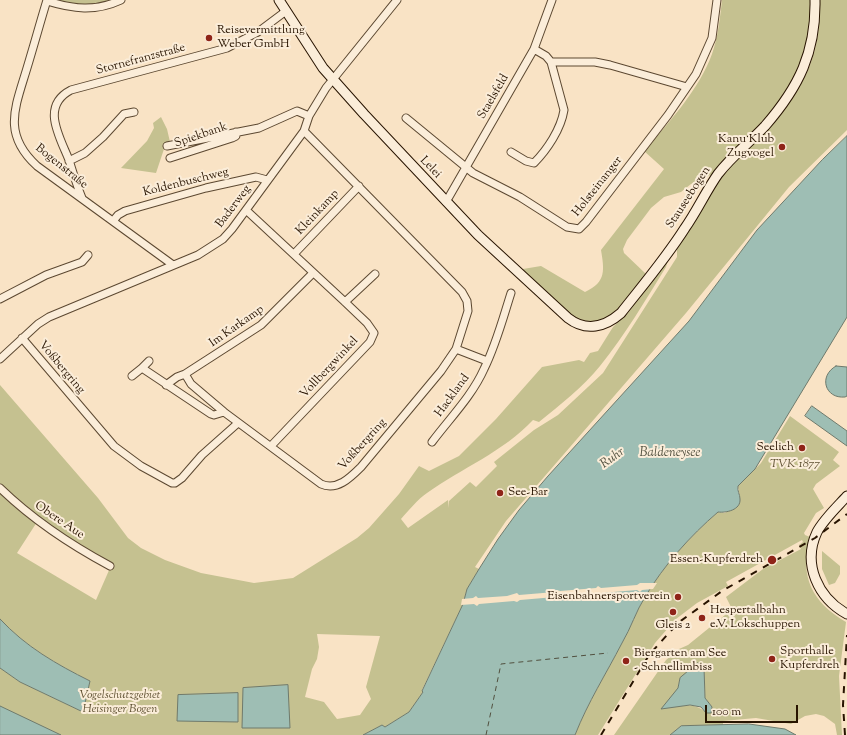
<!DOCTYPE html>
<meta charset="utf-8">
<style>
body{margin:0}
#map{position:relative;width:847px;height:735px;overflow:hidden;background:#f9e3c5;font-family:"Sorts Mill Goudy",serif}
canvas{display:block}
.scale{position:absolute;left:705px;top:705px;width:93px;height:18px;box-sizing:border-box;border:2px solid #281400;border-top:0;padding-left:5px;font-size:12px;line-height:14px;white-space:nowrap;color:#281400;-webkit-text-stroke:3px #fbedd9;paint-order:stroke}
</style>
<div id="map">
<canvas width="847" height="735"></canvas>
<div class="scale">100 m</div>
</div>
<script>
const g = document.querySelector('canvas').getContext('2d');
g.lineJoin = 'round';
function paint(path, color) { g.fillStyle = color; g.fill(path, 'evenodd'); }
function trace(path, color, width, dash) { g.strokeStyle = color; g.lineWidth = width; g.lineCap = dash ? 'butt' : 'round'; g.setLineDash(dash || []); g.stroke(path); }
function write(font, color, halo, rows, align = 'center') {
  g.font = font + ' "Sorts Mill Goudy",serif'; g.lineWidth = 4; g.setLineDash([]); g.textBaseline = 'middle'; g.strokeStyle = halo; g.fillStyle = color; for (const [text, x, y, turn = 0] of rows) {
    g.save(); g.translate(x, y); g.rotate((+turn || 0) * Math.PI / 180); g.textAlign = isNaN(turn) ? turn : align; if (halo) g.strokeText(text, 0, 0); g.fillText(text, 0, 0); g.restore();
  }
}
paint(new Path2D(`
 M47 0H120L77 9Z
 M722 0H811V24L803 60 786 95 767 118 736 148 715 173 691 184 681 192 664 197 651 208 627 240 623 249 624 253 646 274 614 314 602 321 589 322 571 316 517 270 541 266 585 292C607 282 604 269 601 250L664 169 644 151C669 122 699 90 712 54 718 37 720 18 722 0Z
 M820 0H847V130L789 187 686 313 506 521 475 567 479 569 467 589 463 604 422 690 423 692 409 712 385 727 382 725 363 735H0V668L20 682 83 712 90 681C56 664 26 647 0 619V488L37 522 17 553 96 600 110 568 59 536 0 486V385L98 498 128 538 141 548 165 560 201 573 254 583 293 578 357 538 369 528 399 494 419 466 429 471 459 456 496 419 542 367 579 360 584 362 590 353 598 351 613 327 625 315 669 257 666 267C645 301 625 335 600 366 583 387 560 405 539 422L533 420C503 452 462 468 427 493 418 499 409 510 401 519L408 528 448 500 449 508V501L470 482 476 487 497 466 494 462 534 430 558 415 603 373 677 257V249C694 222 709 192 729 167 738 154 751 143 762 132 804 88 820 62 820 0ZM317 634 380 636 366 687 371 699 360 715 337 719 324 702 305 697 312 669 317 659 319 647Z
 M161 117 167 129 170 142 166 143 156 173 121 168 147 141 154 128 153 123Z
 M790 416 839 452 833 460 840 466 816 484 813 489 824 508 816 513 804 533 805 535 810 537C799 577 812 602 846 622L839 676 842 735H837L835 724 824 716 816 714 805 716 791 724 756 718 723 721V725L681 726 670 735H614L666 660 679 649 688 645 725 615 731 607 726 597 763 569 801 549 799 545 803 542 802 540 726 582 728 586 697 603 676 619 655 643 598 735H575C588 702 606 674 622 643 631 628 636 611 645 597 664 565 690 536 718 512L725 513 740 498 738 486 761 463ZM704 668 705 698 712 707 706 713C697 704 687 705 674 706L680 678Z
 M822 551 840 566V574L835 583 829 585 822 569Z`), '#c5c190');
const water = new Path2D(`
 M847 136V317L755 469 738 486C737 491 740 494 740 499 741 510 726 513 718 512 690 536 664 565 645 597 636 611 631 628 622 643 606 674 588 702 575 735H363L382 725 385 727 409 712 423 692 422 691 463 604 467 589 479 569 498 539 519 510 548 476 689 321 757 230 822 160Z
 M836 366 847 367V396L845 397C825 399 818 376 836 366Z
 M812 406 847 431V446L805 416Z
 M0 619C26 647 56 664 90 681L83 712 20 682 0 668Z
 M698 663 704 667 705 698 712 707 711 713H706L701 707 690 705 661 709 678 688 680 678Z
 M288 685 290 728H242L243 688Z
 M238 693V722L177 721 178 695Z
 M0 706 61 735H0Z
 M749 724 785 729 796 735H670L681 726Z`);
paint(water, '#9ebeb4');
trace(water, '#6f7a6c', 1);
paint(new Path2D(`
 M640 583H657L653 589 642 590 640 592 637 590 601 593 599 595 596 594 561 597 558 599 555 597 520 600 517 602 514 601 479 604 477 606 474 604 461 605 462 599 473 598 476 596 478 598 507 596 517 593 519 595 555 592 557 590 560 591 596 588 598 586 601 588 637 585Z`), '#f9e3c5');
trace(new Path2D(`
 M486 735 501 664 608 653`), '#51503f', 1, [5, 4]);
const street = new Path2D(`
 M47 0C40 23 34 45 27 68 15 108 2 134 37 166L173 265
 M47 1C73 9 95 12 121 0
 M551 62H595L610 65 687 87
 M406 118 473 173 520 197 567 227 579 229 586 222 668 115 696 74 712 38 717 0
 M304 131 462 292 467 301 468 311 456 349 441 371 361 467C350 478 337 491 321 484L224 412 191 384 185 374 261 325 313 273
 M167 146 259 128 297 111 309 116
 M511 152 526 161 534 163C547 150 561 129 564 110L551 62 546 56 534 49
 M170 158 232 138 236 136V132
 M69 161 85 153 103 137 124 114 134 112
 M82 198C77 186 73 173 69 160 60 137 40 106 71 90L227 48 258 32 286 11
 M446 202 534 49 552 0
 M246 210 345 302 367 323 374 333 370 342 271 446
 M113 221 118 215 125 211 206 188 256 177 267 180
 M294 254 359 186
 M0 299 46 275 82 262 88 255
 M345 302 375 274
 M22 338 114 446 141 466 172 483H175L182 478 202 455 238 423
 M456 349 487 361
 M0 359 38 324 49 317 198 255 223 239 232 229 304 131 309 116 326 88 397 0
 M142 368 149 361
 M132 376 142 368 211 414 214 415 224 412
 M166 385 177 377 185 374
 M432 442C450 418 472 396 484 369 496 345 503 318 511 293
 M0 488C33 520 69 544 110 566`);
const secondary = new Path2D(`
 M279 0 323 68 364 114 478 235 568 318C586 332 605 327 621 313 643 285 666 258 685 228 697 211 706 191 718 174 732 156 750 142 765 126 799 87 816 52 815 0
 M847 496C837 507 824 519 817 532 802 564 818 598 847 614`);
trace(street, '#5c4831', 9);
trace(secondary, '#281400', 11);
trace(street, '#fbedd9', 7);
trace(secondary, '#fbedd9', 9);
trace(new Path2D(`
 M601 735 649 655 678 623 722 591 815 538 847 514
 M845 735 843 705 847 635`), '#281400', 2, [7, 7]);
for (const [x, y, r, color] of [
 [209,38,4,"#8f2418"],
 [782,147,4,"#8f2418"],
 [802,448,4,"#8f2418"],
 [500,493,4,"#8f2418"],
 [772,560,5,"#8f2418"],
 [678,597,4,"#8f2418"],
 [673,612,4,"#8f2418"],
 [702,618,4,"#8f2418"],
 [772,659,4,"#8f2418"],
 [626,661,4,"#8f2418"]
]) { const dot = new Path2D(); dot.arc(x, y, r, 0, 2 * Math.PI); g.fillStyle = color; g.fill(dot); trace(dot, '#fbedd9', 1.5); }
write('12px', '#281400', '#fbedd9', [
 ["Reisevermittlung",217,31],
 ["Weber GmbH",217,45],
 ["Kanu Klub",774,140,"right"],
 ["Zugvogel",774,154,"right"],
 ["Seelich",794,448,"right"],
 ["See-Bar",508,493],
 ["Essen-Kupferdreh",763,560,"right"],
 ["Eisenbahnersportverein",670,597,"right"],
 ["Hespertalbahn",710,611],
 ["e.V. Lokschuppen",710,625],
 ["Gleis 2",673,626,"center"],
 ["Sporthalle",780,652],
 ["Kupferdreh",780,666],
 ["Biergarten am See",634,654],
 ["- Schnellimbiss",634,668]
], 'left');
write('12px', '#281400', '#fbedd9', [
 ["Stornefranzstraße",141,60,-15],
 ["Staelsfeld",494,97,-60],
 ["Spiekbank",201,136,-19],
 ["Bogenstraße",61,167,39],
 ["Lelei",430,168,46],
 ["Koldenbuschweg",186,183,-14],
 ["Holsteinanger",598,187,-52],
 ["Stauseebogen",689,198,-57],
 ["Baderweg",234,207,-53],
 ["Kleinkamp",318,213,-47],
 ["Im Karkamp",237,327,-35],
 ["Voßbergring",61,368,50],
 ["Vollbergwinkel",330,368,-47],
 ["Hackland",453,396,-54],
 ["Voßbergring",363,445,-48],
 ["Obere Aue",59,521,34]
]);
write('italic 12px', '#5f5132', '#fbedd9', [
 ["TVK 1877",795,465],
 ["Vogelschutzgebiet",120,696],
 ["Heisinger Bogen",120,710]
]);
write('italic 13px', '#51503f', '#fbedd9', [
 ["Baldeneysee",670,454],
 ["Ruhr",613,459,-36]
]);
</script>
